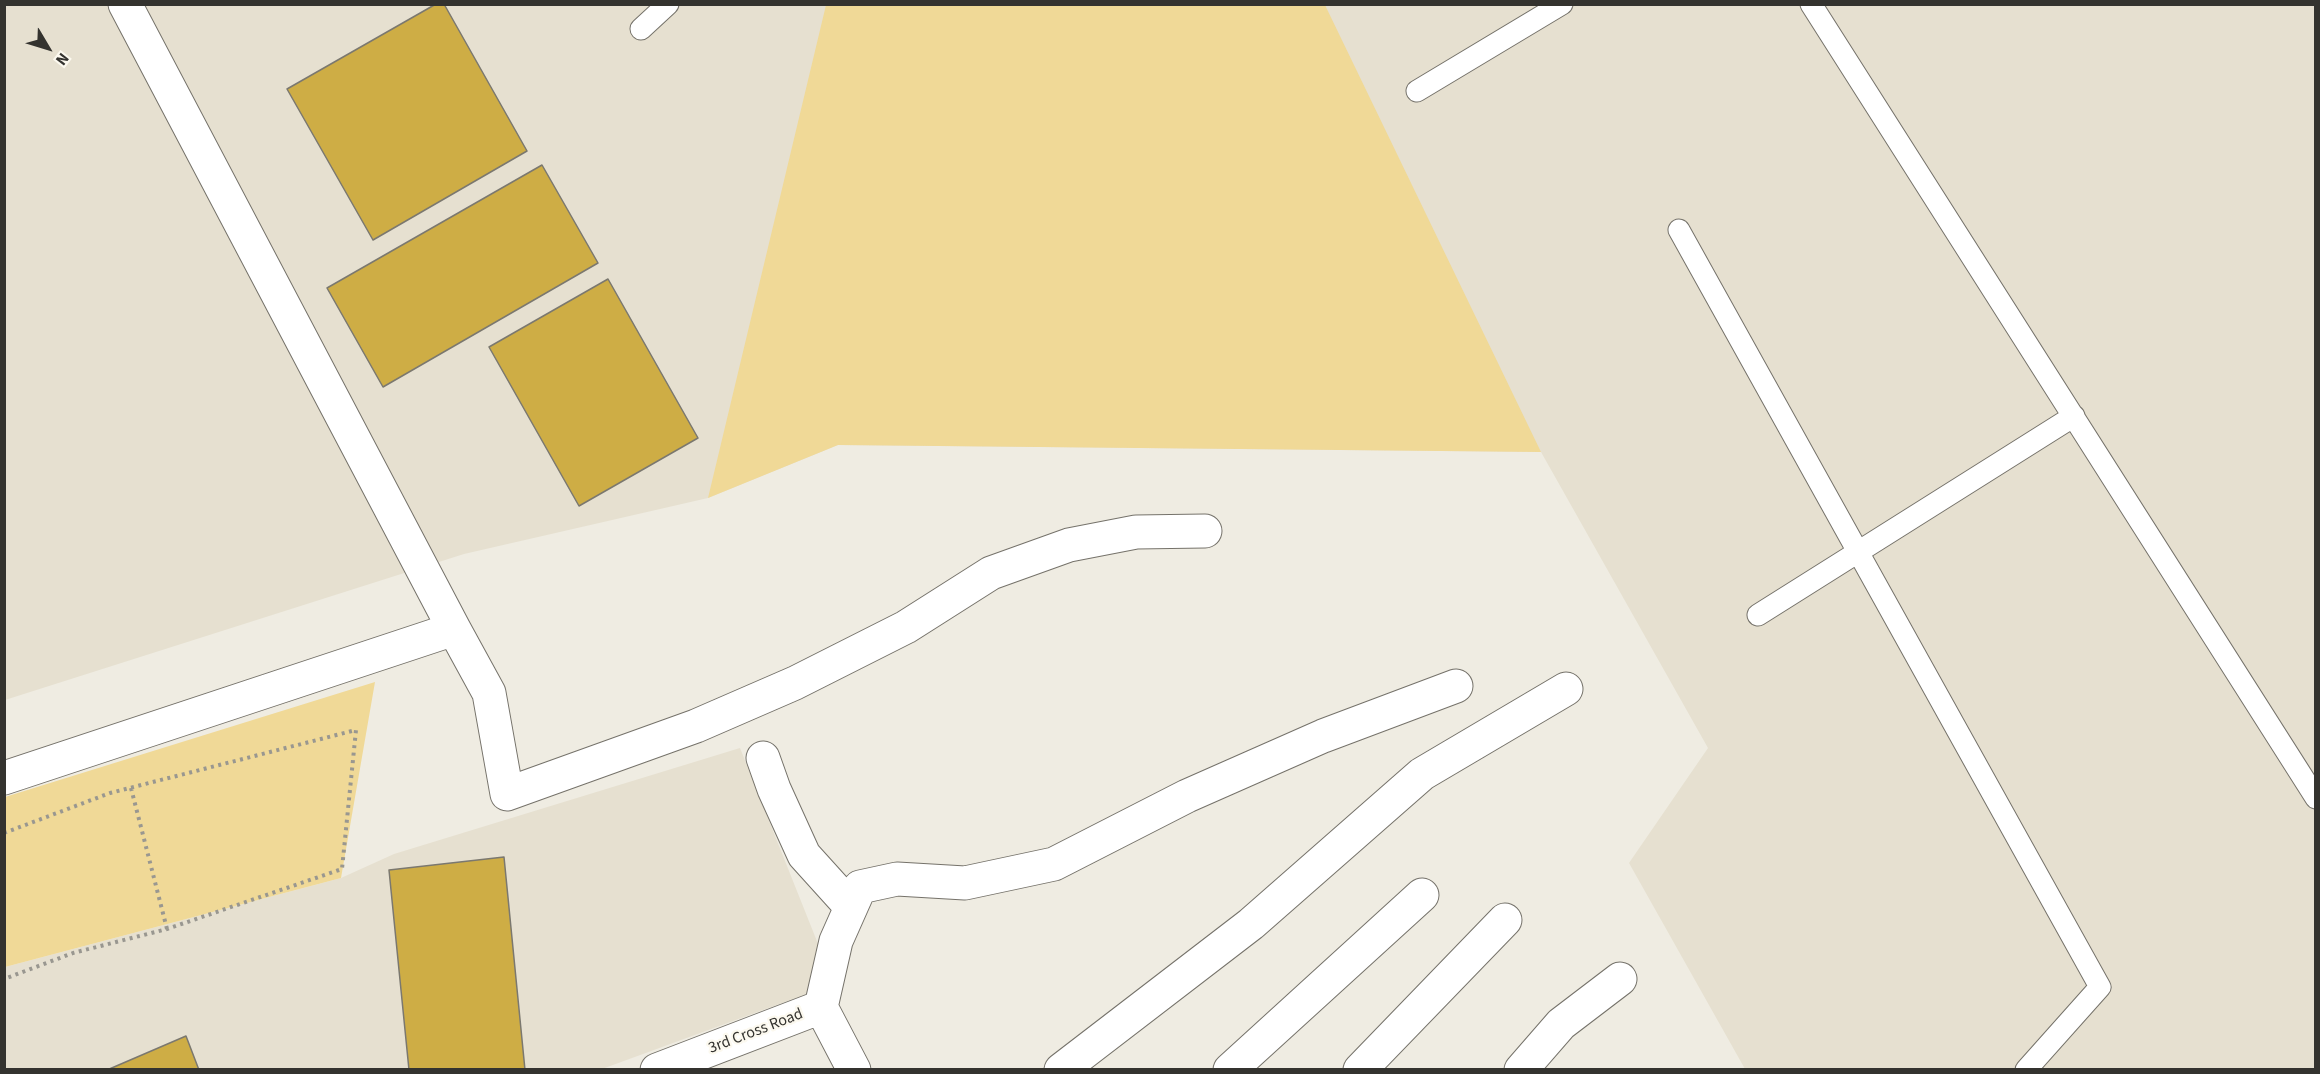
<!DOCTYPE html>
<style>
body{margin:0}
#map{position:relative;width:2320px;height:1074px;overflow:hidden;background:#efece2;font-family:"Source Sans 3",sans-serif}
canvas{display:block}
.frame{position:absolute;inset:0;border:6px solid #34332f;pointer-events:none}
.north{position:absolute;left:18px;top:18px;width:60px;height:60px;-webkit-text-stroke:4px #fcf9ef;paint-order:stroke;rotate:128deg;font-size:16px;font-weight:700;line-height:24px;text-align:center;color:#34332f}
.north::after{content:'';display:block;margin:auto;width:21px;height:27px;background:#34332f;clip-path:polygon(50% 0,100% 100%,50% 72%,0 100%)}
</style>
<div id="map">
<canvas width="2320" height="1074"></canvas>
<div class="frame"></div>
<div class="north">N</div>
</div>
<script>
const g = document.querySelector('canvas').getContext('2d');
g.lineJoin = 'round';
function paint(path, color) { g.fillStyle = color; g.fill(path, 'evenodd'); }
function trace(path, color, width, dash) { g.strokeStyle = color; g.lineWidth = width; g.lineCap = dash ? 'butt' : 'round'; g.setLineDash(dash || []); g.stroke(path); }
function write(font, color, halo, rows, align = 'center') {
  g.font = font + ' "Source Sans 3",sans-serif'; g.lineWidth = 4.5; g.setLineDash([]); g.textBaseline = 'middle'; g.strokeStyle = halo; g.fillStyle = color; for (const [text, x, y, turn = 0] of rows) {
    g.save(); g.translate(x, y); g.rotate((+turn || 0) * Math.PI / 180); g.textAlign = isNaN(turn) ? turn : align; if (halo) g.strokeText(text, 0, 0); g.fillText(text, 0, 0); g.restore();
  }
}
paint(new Path2D(`
 M5 5H2315V1069H1745L1629 863 1708 748 1541 452 838 445 708 498 464 554 5 700Z
 M740 748 834 984 602 1069 5 1070V967L341 878 394 854Z`), '#e6e0d0');
paint(new Path2D(`
 M826 5H1325L1541 452 838 445 708 498Z
 M375 682 341 878 5 967V797Z`), '#f0d997');
const building = new Path2D(`
 M436 4H444L527 151 373 240 287 89Z
 M542 165 598 263 383 387 327 288Z
 M608 279 698 438 579 506 489 347Z
 M504 857 525 1070H409L389 870Z
 M186 1036 199 1070H107Z`);
paint(building, '#cead45');
trace(building, '#7b786f', 1.5);
const service = new Path2D(`
 M1811 4 2316 798
 M641 29 668 4
 M1417 91 1562 4
 M1679 230 2100 987 2026 1070
 M1758 615 2074 416`);
const minor = new Path2D(`
 M125 4 454 629 489 693 507 794 696 726 795 683 906 627 991 573 1069 545 1136 532 1205 531
 M763 758 774 789 804 855 851 907
 M4 778 454 629
 M657 1070 821 1007
 M854 1070 821 1007 836 941 860 887 897 879 965 883 1054 864 1187 796 1323 736 1456 686
 M1061 1070 1251 924 1422 774 1566 689
 M1230 1070 1422 895
 M1360 1070 1505 920
 M1521 1070 1561 1024 1620 979`);
trace(service, '#75726a', 23);
trace(minor, '#75726a', 35);
trace(new Path2D(`
 M131 788 167 929
 M4 833 110 793 356 730 342 869 167 929 73 953 4 979`), '#999790', 4, [3, 4.5]);
trace(service, '#fff', 21);
trace(minor, '#fff', 33);
write('16px', '#34332f', '#fcf9ef', [
 ["3rd Cross Road",756,1032,-21]
]);
</script>
